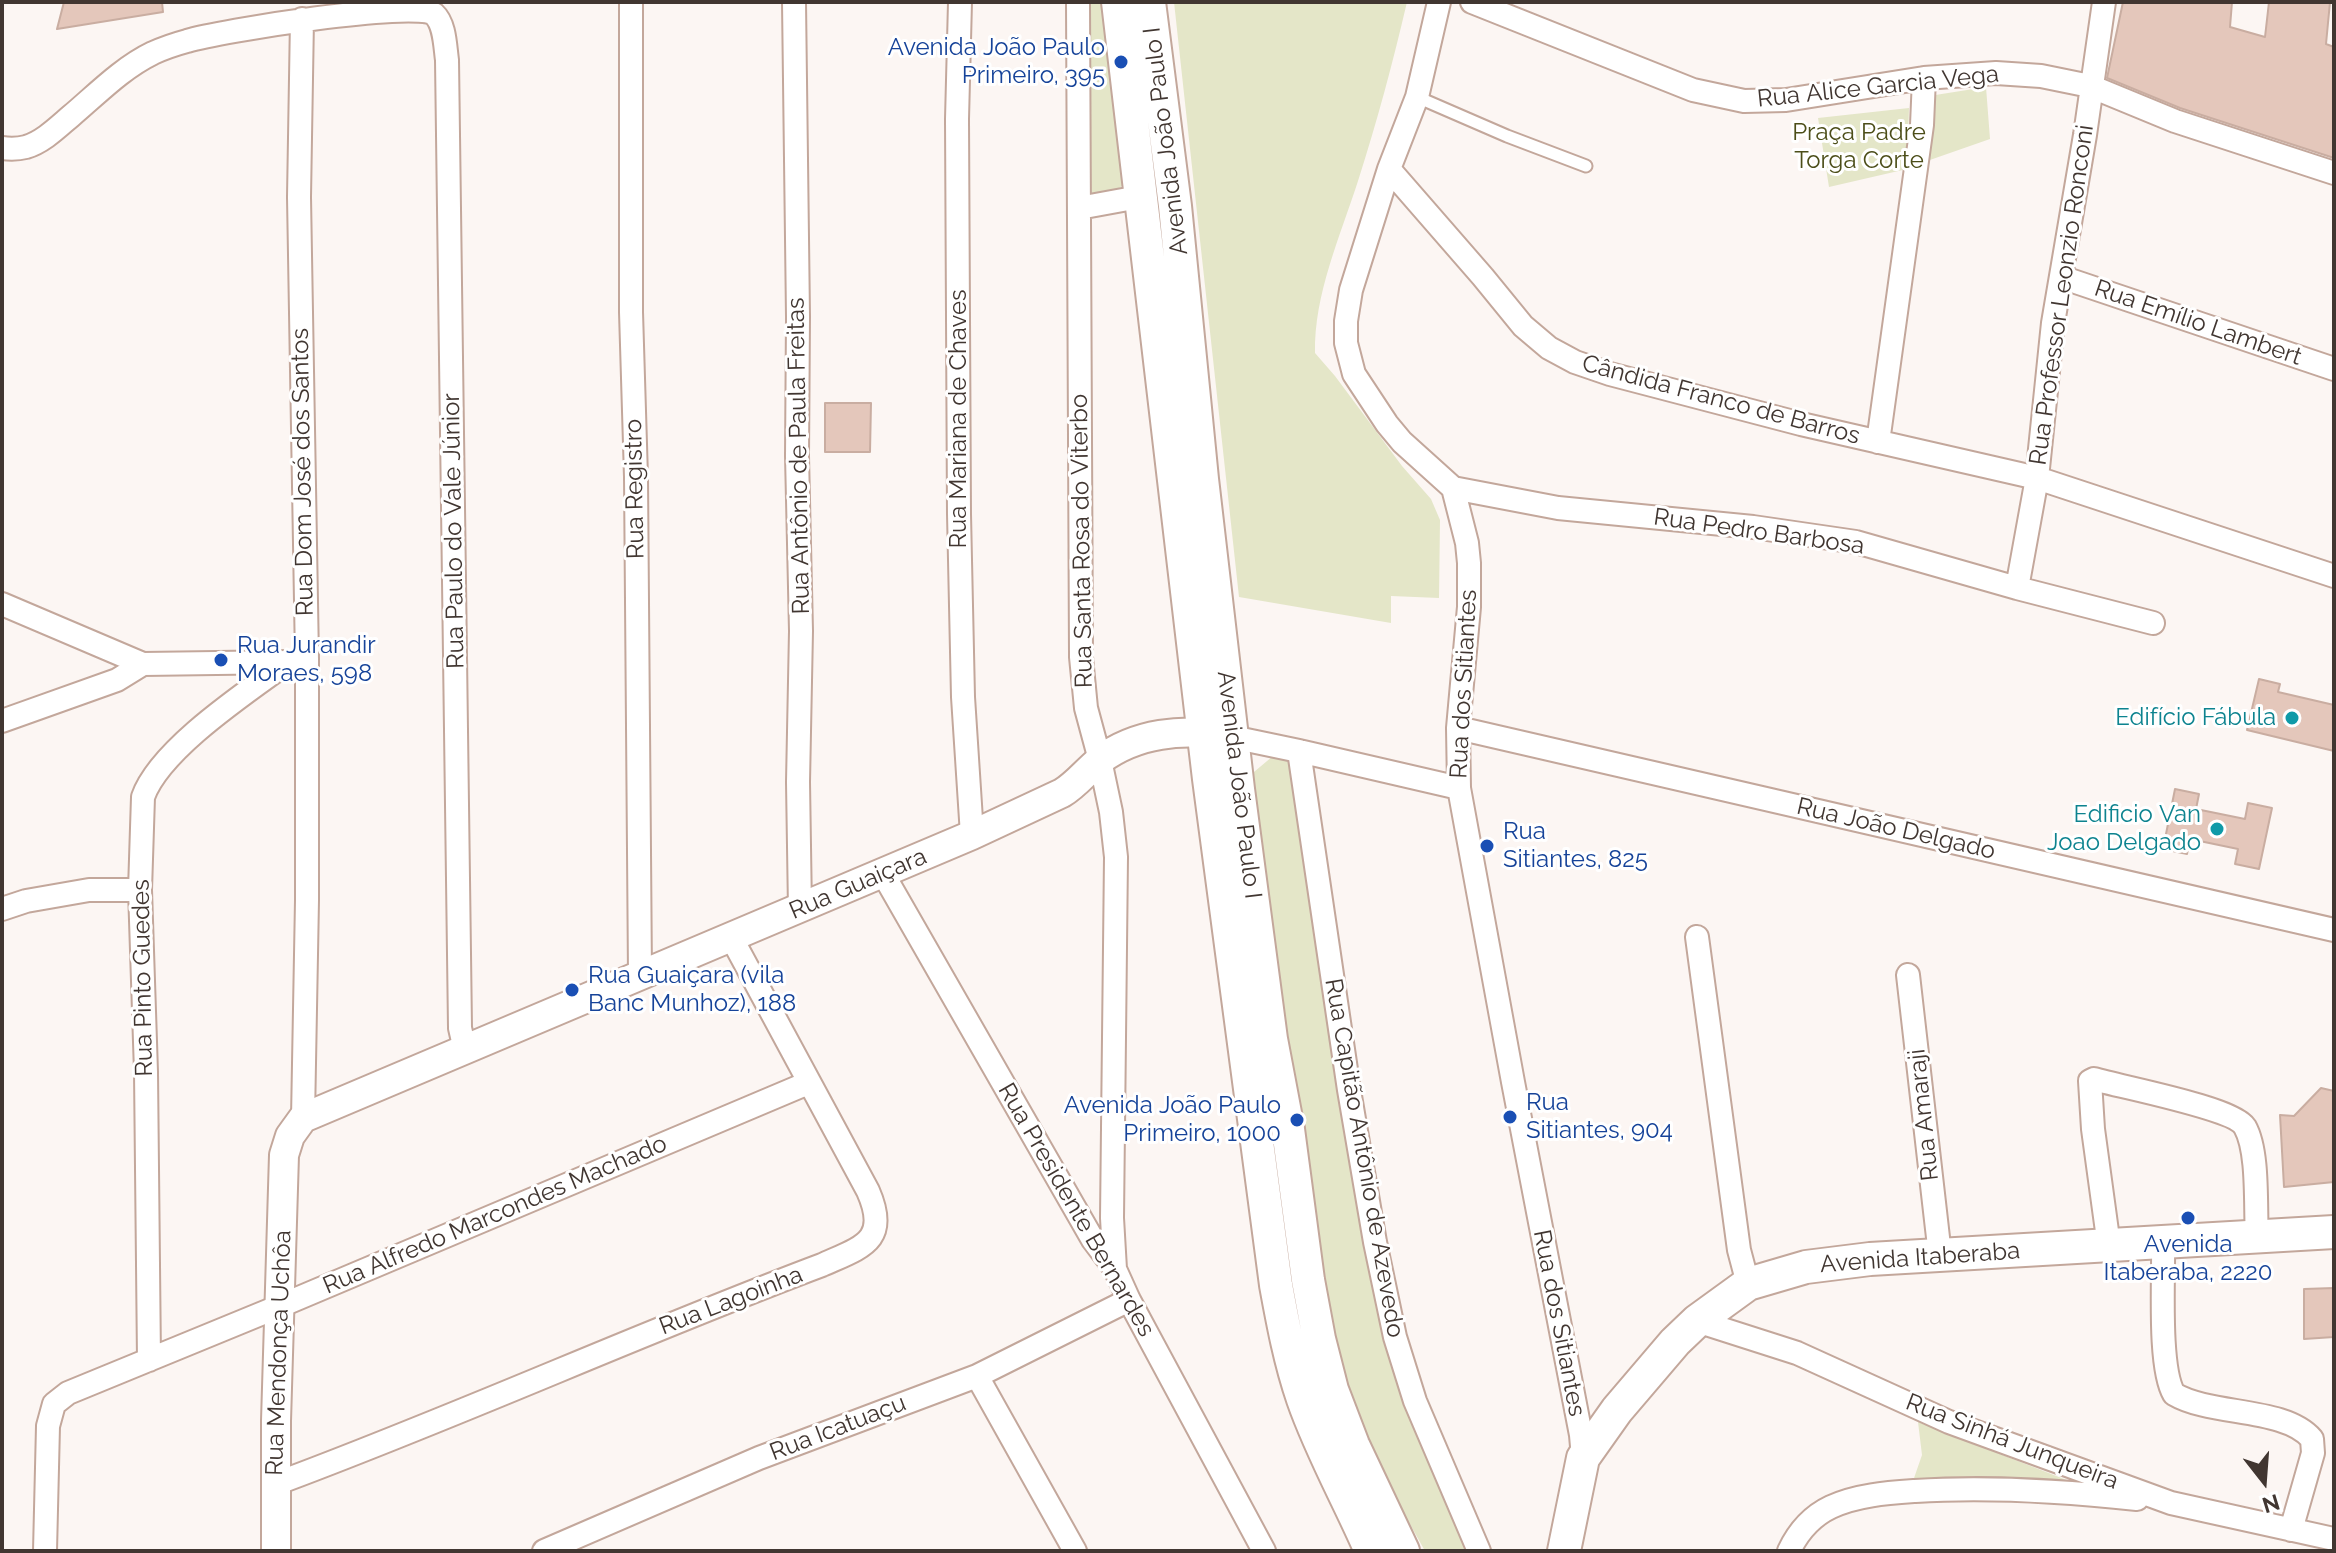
<!DOCTYPE html>
<meta charset="utf-8">
<style>
body{margin:0}
#map{position:relative;width:2336px;height:1553px;overflow:hidden;background:#fcf6f3;font-family:Raleway,sans-serif}
canvas{display:block}
.frame{position:absolute;inset:0;border:4px solid #413631;pointer-events:none}
.north{position:absolute;left:2224px;top:1441px;width:80px;height:80px;-webkit-text-stroke:6px #fff;paint-order:stroke;rotate:163deg;font-size:22px;font-weight:700;line-height:32px;text-align:center;color:#413631}
.north::after{content:'';display:block;margin:auto;width:28px;height:36px;background:#413631;clip-path:polygon(50% 0,100% 100%,50% 72%,0 100%)}
</style>
<div id="map">
<canvas width="2336" height="1553"></canvas>
<div class="frame"></div>
<div class="north">N</div>
</div>
<script>
const g = document.querySelector('canvas').getContext('2d');
g.lineJoin = 'round';
function paint(path, color) { g.fillStyle = color; g.fill(path, 'evenodd'); }
function trace(path, color, width, dash) { g.strokeStyle = color; g.lineWidth = width; g.lineCap = dash ? 'butt' : 'round'; g.setLineDash(dash || []); g.stroke(path); }
function write(font, color, halo, rows, align = 'center') {
  g.font = font + ' Raleway,sans-serif'; g.lineWidth = 6; g.setLineDash([]); g.textBaseline = 'middle'; g.strokeStyle = halo; g.fillStyle = color; for (const [text, x, y, turn = 0] of rows) {
    g.save(); g.translate(x, y); g.rotate((+turn || 0) * Math.PI / 180); g.textAlign = isNaN(turn) ? turn : align; if (halo) g.strokeText(text, 0, 0); g.fillText(text, 0, 0); g.restore();
  }
}
paint(new Path2D(`
 M1089 2H1118L1137 175 1085 213Z
 M1174 2H1407C1393 62 1377 122 1358 181 1340 237 1314 294 1315 353L1335 376 1402 466 1431 499 1440 520 1439 598 1391 596V623L1239 597Z
 M1986 87 1990 139 1927 161 1929 96Z
 M1909 108 1907 169 1829 187 1818 118Z
 M1273 756 1289 762 1294 781 1318 957 1362 1232 1374 1289 1473 1551H1425L1389 1487 1359 1425 1326 1315 1248 777Z
 M1918 1422 2105 1495 1905 1504 1922 1455Z`), '#e4e6c8');
const building = new Path2D(`
 M64 2H162L163 12 57 29Z
 M2123 2H2232L2230 27 2265 37 2269 2H2330L2326 44 2334 47V158L2180 108 2107 78Z
 M825 403H871L870 452H825Z
 M2259 679 2280 684 2278 692 2334 705V751L2247 730Z
 M2175 789 2199 794 2196 809 2245 819 2248 803 2272 808 2259 869 2235 864 2238 849 2190 839 2187 854 2163 849Z
 M2321 1088 2334 1091V1182L2284 1187 2280 1115 2294 1116Z
 M2334 1288V1337L2304 1339V1289Z`);
paint(building, '#e4c7bb');
trace(building, '#c9ada1', 2);
const service = new Path2D(`
 M1417 97 1507 136 1586 166`);
const minor = new Path2D(`
 M631 2V312L636 477 640 975
 M794 2 798 317 797 456 801 631 798 782 800 910
 M960 2 957 119 959 514 963 697 972 835
 M1078 2 1081 657 1086 708 1100 760 1111 812 1116 857 1112 1218 1115 1269
 M1439 2 1417 97 1389 169 1351 290 1346 321V343L1354 374 1387 424 1402 442 1453 488 1467 543 1469 563V607L1458 728 1459 788 1513 1082 1581 1435 1583 1458
 M1472 2 1693 90 1744 101 1786 100 1924 78 1996 73 2041 76 2090 86 2175 121 2334 173
 M302 19 299 197 307 659V900L303 1118
 M2 148C10 149 18 149 26 147 43 142 58 127 71 116 97 94 122 68 153 53 164 48 176 44 187 41 219 31 414 0 434 14 445 24 445 46 447 60L460 1028 465 1050
 M1389 169 1483 277 1523 326 1549 348 1575 362 1610 374 1801 424 2037 478 2334 576
 M1079 208 1139 197
 M2061 277 2334 369
 M1878 442 1922 125 1924 78
 M1453 488 1558 508 1753 527 1856 542 2017 588 2153 623
 M2017 588 2037 478 2053 323 2085 135 2104 2
 M2 604 143 664
 M2 721 117 680 143 664 290 662
 M1458 728 2334 930
 M1232 737 1299 751 1459 788
 M1299 751 1349 1090 1375 1242 1395 1337 1415 1401 1479 1551
 M882 872 1093 1240 1115 1269 1129 1300 1264 1551
 M2 909 26 901 89 890H140
 M1697 937 1739 1250 1748 1284
 M1908 975 1940 1255
 M2163 1242C2164 1277 2158 1367 2174 1394 2211 1416 2285 1407 2312 1439L2313 1453 2291 1530
 M2109 1246 2093 1129 2090 1081 2094 1079C2120 1087 2234 1108 2245 1127 2259 1152 2255 1207 2257 1237
 M1697 1321 1797 1353 1949 1422 2171 1503 2334 1539
 M149 1360 146 1072 140 890 143 797C160 749 247 692 288 662
 M977 1376 1075 1551
 M275 1484C459 1416 638 1334 822 1265 862 1247 890 1241 868 1191L731 937
 M45 1551 48 1426 54 1404 68 1393 280 1306 808 1083
 M544 1551 759 1458 977 1376 1129 1300
 M1789 1551C1798 1532 1812 1516 1831 1507 1857 1495 1887 1493 1915 1491 1990 1486 2063 1491 2137 1499`);
const tertiary = new Path2D(`
 M276 1551V1421L284 1155 290 1136 303 1118 972 835 1062 793C1077 784 1086 771 1100 760 1136 733 1183 728 1226 736`);
const secondary = new Path2D(`
 M1118 2 1209 779 1276 1285C1283 1323 1290 1361 1303 1399 1321 1451 1349 1500 1371 1551
 M1149 2 1175 206 1202 479 1238 789 1271 1039 1288 1129 1308 1280 1319 1339 1332 1390 1353 1445 1403 1551
 M1564 1551 1583 1458 1617 1410 1675 1342 1697 1321 1748 1284 1806 1267 1870 1259 2334 1232`);
trace(service, '#c3a79b', 15);
trace(minor, '#c3a79b', 26);
trace(tertiary, '#c3a79b', 32);
trace(secondary, '#c3a79b', 36);
trace(service, '#fff', 11);
trace(minor, '#fff', 22);
trace(tertiary, '#fff', 28);
trace(secondary, '#fff', 32);
for (const [x, y, r, color] of [
 [1121,62,8,"#1a4fb4"],
 [221,660,8,"#1a4fb4"],
 [2292,718,8,"#0f9aa8"],
 [2217,829,8,"#0f9aa8"],
 [1487,846,8,"#1a4fb4"],
 [572,990,8,"#1a4fb4"],
 [1510,1117,8,"#1a4fb4"],
 [1297,1120,8,"#1a4fb4"],
 [2188,1218,8,"#1a4fb4"]
]) { const dot = new Path2D(); dot.arc(x, y, r, 0, 2 * Math.PI); g.fillStyle = color; g.fill(dot); trace(dot, '#fff', 3); }
write('24px', '#164399', '#fff', [
 ["Avenida João Paulo",1105,48,"right"],
 ["Primeiro, 395",1105,76,"right"],
 ["Rua Jurandir",237,646],
 ["Moraes, 598",237,674],
 ["Rua",1503,832],
 ["Sitiantes, 825",1503,860],
 ["Rua Guaiçara (vila",588,976],
 ["Banc Munhoz), 188",588,1004],
 ["Rua",1526,1103],
 ["Sitiantes, 904",1526,1131],
 ["Avenida João Paulo",1281,1106,"right"],
 ["Primeiro, 1000",1281,1134,"right"],
 ["Avenida",2188,1245,"center"],
 ["Itaberaba, 2220",2188,1273,"center"]
], 'left');
write('24px', '#413631', '#fff', [
 ["Rua Alice Garcia Vega",1878,87,-6],
 ["Avenida João Paulo I",1166,141,-97],
 ["Rua Professor Leonzio Ronconi",2062,295,-82],
 ["Rua Emílio Lambert",2198,323,19],
 ["Cândida Franco de Barros",1721,400,15],
 ["Rua Mariana de Chaves",959,419,-90],
 ["Rua Antônio de Paula Freitas",799,456,-91],
 ["Rua Dom José dos Santos",303,472,-91],
 ["Rua Registro",635,489,-91],
 ["Rua Paulo do Vale Júnior",454,531,-91],
 ["Rua Pedro Barbosa",1759,532,8],
 ["Rua Santa Rosa do Viterbo",1082,541,-91],
 ["Rua dos Sitiantes",1464,684,-87],
 ["Avenida João Paulo I",1239,785,83],
 ["Rua João Delgado",1896,829,13],
 ["Rua Guaiçara",858,884,-23],
 ["Rua Pinto Guedes",143,978,-91],
 ["Rua Amaraji",1924,1115,-96],
 ["Rua Capitão Antônio de Azevedo",1364,1158,80],
 ["Rua Presidente Bernardes",1076,1210,60],
 ["Rua Alfredo Marcondes Machado",495,1215,-23],
 ["Avenida Itaberaba",1920,1258,-4],
 ["Rua Lagoinha",731,1301,-21],
 ["Rua dos Sitiantes",1559,1323,79],
 ["Rua Mendonça Uchôa",279,1353,-88],
 ["Rua Icatuaçu",838,1428,-21],
 ["Rua Sinhá Junqueira",2012,1442,21]
]);
write('24px', '#4c4e19', '#fff', [
 ["Praça Padre",1859,133],
 ["Torga Corte",1859,161]
]);
write('24px', '#0d838f', '#fff', [
 ["Edifício Fábula",2276,718],
 ["Edificio Van",2201,815],
 ["Joao Delgado",2201,843]
], 'right');
</script>
